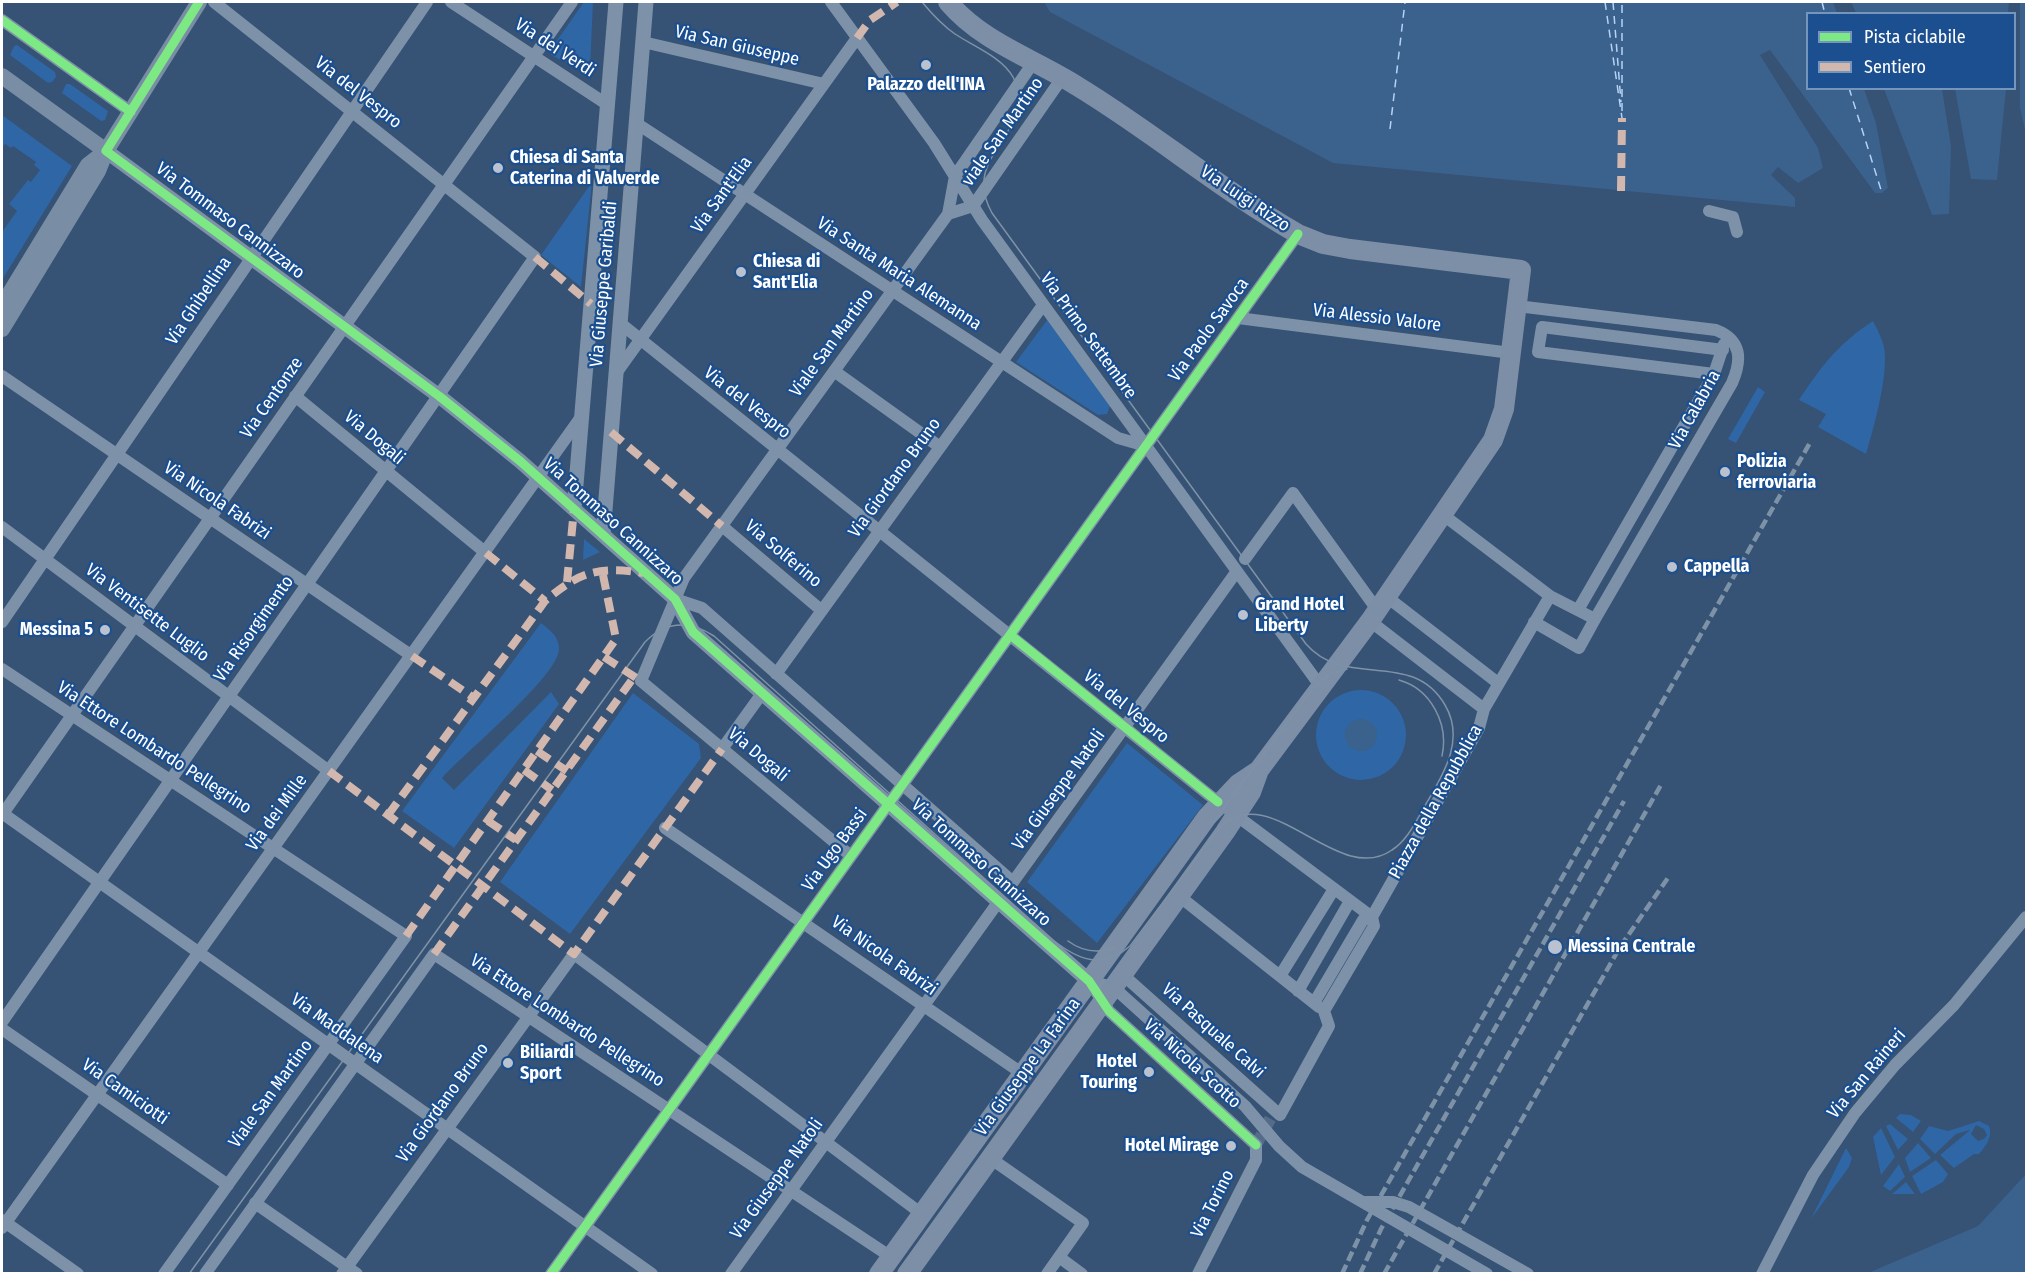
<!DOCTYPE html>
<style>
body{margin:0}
#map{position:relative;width:2028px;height:1275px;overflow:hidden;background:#365274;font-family:"Fira Sans Condensed",sans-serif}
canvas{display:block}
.frame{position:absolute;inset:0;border:3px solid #fff;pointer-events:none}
.legend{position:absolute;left:1806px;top:12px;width:210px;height:78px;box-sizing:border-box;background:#1b4f8f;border:2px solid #7695bc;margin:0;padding:8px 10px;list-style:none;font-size:18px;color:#fff}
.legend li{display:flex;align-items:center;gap:12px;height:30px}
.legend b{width:30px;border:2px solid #7695bc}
</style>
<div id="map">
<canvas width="2028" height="1275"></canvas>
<div class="frame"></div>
<ul class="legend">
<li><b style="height:8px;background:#7ce984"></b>Pista ciclabile</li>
<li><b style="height:8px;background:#d1b7ad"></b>Sentiero</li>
</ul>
</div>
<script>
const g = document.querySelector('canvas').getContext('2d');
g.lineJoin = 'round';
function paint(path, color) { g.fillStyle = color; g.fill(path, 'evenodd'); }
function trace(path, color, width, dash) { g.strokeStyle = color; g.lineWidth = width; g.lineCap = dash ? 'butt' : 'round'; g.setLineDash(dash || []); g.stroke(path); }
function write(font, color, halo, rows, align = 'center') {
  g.font = font + ' "Fira Sans Condensed",sans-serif'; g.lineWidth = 4.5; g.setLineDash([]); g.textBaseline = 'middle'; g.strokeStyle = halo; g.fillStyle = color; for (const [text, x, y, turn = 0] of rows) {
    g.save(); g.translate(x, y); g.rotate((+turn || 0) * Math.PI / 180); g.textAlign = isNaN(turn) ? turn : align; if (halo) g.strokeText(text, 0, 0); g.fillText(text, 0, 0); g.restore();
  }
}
paint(new Path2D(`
 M584 2H593L590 69 587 73 551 55V49Z
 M17 45 55 72 56 77 52 82 48 83 10 55 14 46Z
 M66 84H70L108 111 105 120 101 121 62 93Z
 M2 115 72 166 2 280V232L17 211 9 204 28 180 31 182 40 170 34 165 36 162 13 146 11 148 5 144 2 148Z
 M592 182 581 287 541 255Z
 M1048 319 1110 406 1107 414 1098 415 1016 362Z
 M1873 321C1877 329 1882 338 1884 347 1889 374 1874 427 1866 454L1818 427 1826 414 1799 400C1822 365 1838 344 1873 321Z
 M1758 387 1765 392 1736 443 1728 439Z
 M584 539 600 552 583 560Z
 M541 623C550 630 559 636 559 649 559 676 464 753 442 778L454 790 551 692 559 704 454 848 402 811Z
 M1316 735a45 45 0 1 1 90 0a45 45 0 1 1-90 0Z
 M633 693 699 744 701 758 570 934 500 882Z
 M1127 743 1203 805 1097 943 1027 882Z
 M1900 1114 1911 1115 1921 1121 1913 1132 1896 1118Z
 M1979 1121 1989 1126C1993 1137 1986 1146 1979 1154H1974L1954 1168 1940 1155 1970 1130 1956 1134 1935 1154 1920 1139 1929 1126 1948 1131ZM1976 1125 1984 1129 1987 1135 1984 1139 1978 1141 1971 1134Z
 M1890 1124 1908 1139 1898 1150 1886 1126Z
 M1881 1128 1895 1157 1881 1175 1873 1137Z
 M1918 1143 1931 1158 1910 1172 1905 1158Z
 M1846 1148 1852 1158 1849 1167 1811 1219Z
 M1936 1160 1948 1174 1943 1182 1921 1194 1912 1176Z
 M1899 1164 1905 1177 1890 1191 1883 1186Z
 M1906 1182 1915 1194H1892Z`), '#2f66a5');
paint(new Path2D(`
 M1044 2H1833L1837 13 1808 14V88L1864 89 1876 123 1888 188 1882 193H1875L1770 50 1760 55 1818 148 1823 168 1798 183 1778 167 1771 175 1795 198V207L1333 163 1050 12Z
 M1851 2H2009L2008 13H1856Z
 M2020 2H2026V134L2020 108Z
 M1884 89H1942L1951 146 1949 214 1932 215Z
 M1955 89H2006L1997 180 1971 179Z
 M1345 735a16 16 0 1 1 32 0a16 16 0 1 1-32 0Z
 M2026 1174V1273H1868L1978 1226Z`), '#3b618d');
trace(new Path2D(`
 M1605 2 1622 118
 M1613 2 1621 102
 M1822 2 1825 14
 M1849 88 1882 193
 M1622 111V2
 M1390 129 1405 2`), '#b5d3f5', 1.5, [8, 6]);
trace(new Path2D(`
 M1256 1145 1275 1110`), '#546c89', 12, [12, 6]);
trace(new Path2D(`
 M451 2 608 105
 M831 2 934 143 982 220 1321 687
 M2 20 131 112
 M643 42 824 84
 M636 123 1118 438 1146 446
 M1709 211 1733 217 1737 232
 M948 214 973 206 1062 78
 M1238 318 1511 353
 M620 323 1209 795 1372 917
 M834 371 940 447
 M617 372 857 38
 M1714 374 1538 352 1542 327 1723 350
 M2 376 412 656
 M295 396 486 553
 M1442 514 1550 596 1595 619 1732 383C1742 360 1742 340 1716 330L1517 306
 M722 526 821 610
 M2 527 329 771
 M1245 559 1293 493 1378 611
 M1387 597 1498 683
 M675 599 702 608 1013 882 1237 571
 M1578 610 1714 374 1724 344
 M1370 621 1484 709
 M2 622 427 2
 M1534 622 1579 648 1595 619
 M2 669 406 936 164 1274
 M776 674 1043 305
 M722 749 763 692
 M2 813 652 1274
 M2 815 572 2
 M665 828 1023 1074
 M851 856 641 681 684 578 948 214 955 176 1033 63
 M1179 896 1319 1007
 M1122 974 1280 1115 1329 1026 1324 1011
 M1280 976 1334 889
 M1089 981 1113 987 1121 994 1245 1106 1279 1146 1302 1167 1487 1274
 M1089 981 1109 1011 1256 1145V1160L1198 1274
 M1298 991 1350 901
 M1314 1003 1363 920 1372 917 1479 728 1484 709 1550 596
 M1324 1011 1374 926 1372 917
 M2 1022 535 257 214 2
 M2 1029 228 1185
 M990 1158 1083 1223 1047 1274
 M1366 1202H1393L1409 1207 1528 1274
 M255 1203 357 1274
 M2 1220 78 1274
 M2 1228 581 417
 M1059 1257 1082 1274
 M205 1274 434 954 891 1257
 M342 1274 574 954 922 1214
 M551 1274 1298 234
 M731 1274 999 901
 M1762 1274 1813 1175 1855 1113 1895 1065 1954 1005 2026 917`), '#7d92a8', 12);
trace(new Path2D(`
 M106 151 439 396 520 461 675 599 693 632 1089 981
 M574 509 616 2
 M603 535 646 2`), '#7d92a8', 15);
trace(new Path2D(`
 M2 76 106 151
 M2 306 88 165 106 151
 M2 329 98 171 106 151 199 2`), '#798da4', 16);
trace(new Path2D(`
 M879 1274 1207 817 1238 784 1259 770
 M907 1274 1225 832 1251 792 1259 770 1370 621 1493 440 1504 409 1521 270 1350 249 1323 244 1298 234C1221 190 1153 132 1077 86 1033 58 983 43 948 2`), '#7d8ea7', 20);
trace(new Path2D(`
 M1399 680C1431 689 1449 724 1442 756
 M1211 825 1313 688 1333 672 1347 669
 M1068 941C1083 952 1099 954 1116 947
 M189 1274 645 642C666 621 689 620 714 636L1053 940C1078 960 1103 970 1130 946L1220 827C1271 778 1338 888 1392 850 1406 841 1414 825 1422 811 1440 779 1467 742 1445 705 1412 648 1346 690 1306 644L992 213C958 152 1042 131 1013 77 1002 57 973 46 955 34 942 25 932 14 922 2`), '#7e92a7', 1.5);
trace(new Path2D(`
 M1342 1274 1367 1220 1811 441
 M1360 1274 1381 1229 1624 801
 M1384 1274 1662 783
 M1434 1274 1620 947 1670 875`), '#7e92a7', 4.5, [10, 4.5]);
trace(new Path2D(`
 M857 38 870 20 897 2
 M1621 191 1622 118
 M535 257 591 304
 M611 432 722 526
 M486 553 545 601
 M567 582 574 509
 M412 656 474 698
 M604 657 641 681
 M537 751 567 771
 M524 770 552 790
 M329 771 574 954 722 749
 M388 815 545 601C579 572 598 566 643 573
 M488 821 516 840
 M406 936 616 639 602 570
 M434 954 634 677`), '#d1b7ad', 8, [15, 8]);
trace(new Path2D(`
 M199 2 106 151 439 396 520 461 675 599 693 632 1089 981 1109 1011 1256 1145
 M2 20 131 112
 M1014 638 1218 802
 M551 1274 1298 234`), '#7ce984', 9);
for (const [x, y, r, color] of [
 [926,65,6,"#b9c2ce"],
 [498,168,6,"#b9c2ce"],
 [741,272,6,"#b9c2ce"],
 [1725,472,6,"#b9c2ce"],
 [1672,567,6,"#b9c2ce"],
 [1243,615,6,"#b9c2ce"],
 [105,630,6,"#b9c2ce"],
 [1555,947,8,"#b9c2ce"],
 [508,1063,6,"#b9c2ce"],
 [1149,1072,6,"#b9c2ce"],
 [1231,1146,6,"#b9c2ce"]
]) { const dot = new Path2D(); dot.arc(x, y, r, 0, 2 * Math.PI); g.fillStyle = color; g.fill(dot); trace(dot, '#1b4f8f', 2); }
write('18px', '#fff', '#1b4f8f', [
 ["Via San Giuseppe",737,46,13],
 ["Via dei Verdi",555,48,33],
 ["Via del Vespro",358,93,38],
 ["viale San Martino",1003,132,-55],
 ["Via Sant'Elia",722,195,-54],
 ["Via Luigi Rizzo",1245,199,34],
 ["Via Tommaso Cannizzaro",230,221,37],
 ["Via Santa Maria Alemanna",899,274,33],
 ["Via Giuseppe Garibaldi",604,284,-85],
 ["Via Ghibellina",199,301,-56],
 ["Via Alessio Valore",1377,318,7],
 ["Via Paolo Savoca",1209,330,-54],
 ["Via Primo Settembre",1088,336,54],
 ["Viale San Martino",832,343,-54],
 ["Via Centonze",272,398,-55],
 ["Via del Vespro",747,403,38],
 ["Via Calabria",1695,410,-61],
 ["Via Dogali",374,438,40],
 ["Via Giordano Bruno",895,478,-54],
 ["Via Nicola Fabrizi",217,501,34],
 ["Via Tommaso Cannizzaro",613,522,42],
 ["Via Solferino",783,554,40],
 ["Via Ventisette Luglio",147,613,37],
 ["Via Risorgimento",254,629,-55],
 ["Via del Vespro",1126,707,39],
 ["Via Ettore Lombardo Pellegrino",154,748,33],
 ["Via Dogali",758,755,40],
 ["Via Giuseppe Natoli",1059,790,-54],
 ["Piazza della Repubblica",1436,802,-61],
 ["Via dei Mille",277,813,-54],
 ["Via Ugo Bassi",835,850,-54],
 ["Via Tommaso Cannizzaro",981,863,42],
 ["Via Nicola Fabrizi",884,956,35],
 ["Via Ettore Lombardo Pellegrino",567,1021,33],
 ["Via Maddalena",337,1029,35],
 ["Via Pasquale Calvi",1213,1031,42],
 ["Via Nicola Scotto",1192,1064,42],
 ["Via Giuseppe La Farina",1028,1067,-54],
 ["Via San Raineri",1867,1074,-50],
 ["Via Camiciotti",125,1092,35],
 ["Viale San Martino",271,1094,-54],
 ["Via Giordano Bruno",443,1103,-54],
 ["Via Giuseppe Natoli",777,1179,-54],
 ["Via Torino",1213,1204,-63]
]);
write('bold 18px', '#fff', '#1b4f8f', [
 ["Palazzo dell'INA",926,85,"center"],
 ["Chiesa di Santa",510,158],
 ["Caterina di Valverde",510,179],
 ["Chiesa di",753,262],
 ["Sant'Elia",753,283],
 ["Polizia",1737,462],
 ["ferroviaria",1737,483],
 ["Cappella",1684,567],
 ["Grand Hotel",1255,605],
 ["Liberty",1255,626],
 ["Messina 5",93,630,"right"],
 ["Messina Centrale",1568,947],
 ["Biliardi",520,1053],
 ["Sport",520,1074],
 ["Hotel",1137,1062,"right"],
 ["Touring",1137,1083,"right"],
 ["Hotel Mirage",1219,1146,"right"]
], 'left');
</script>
